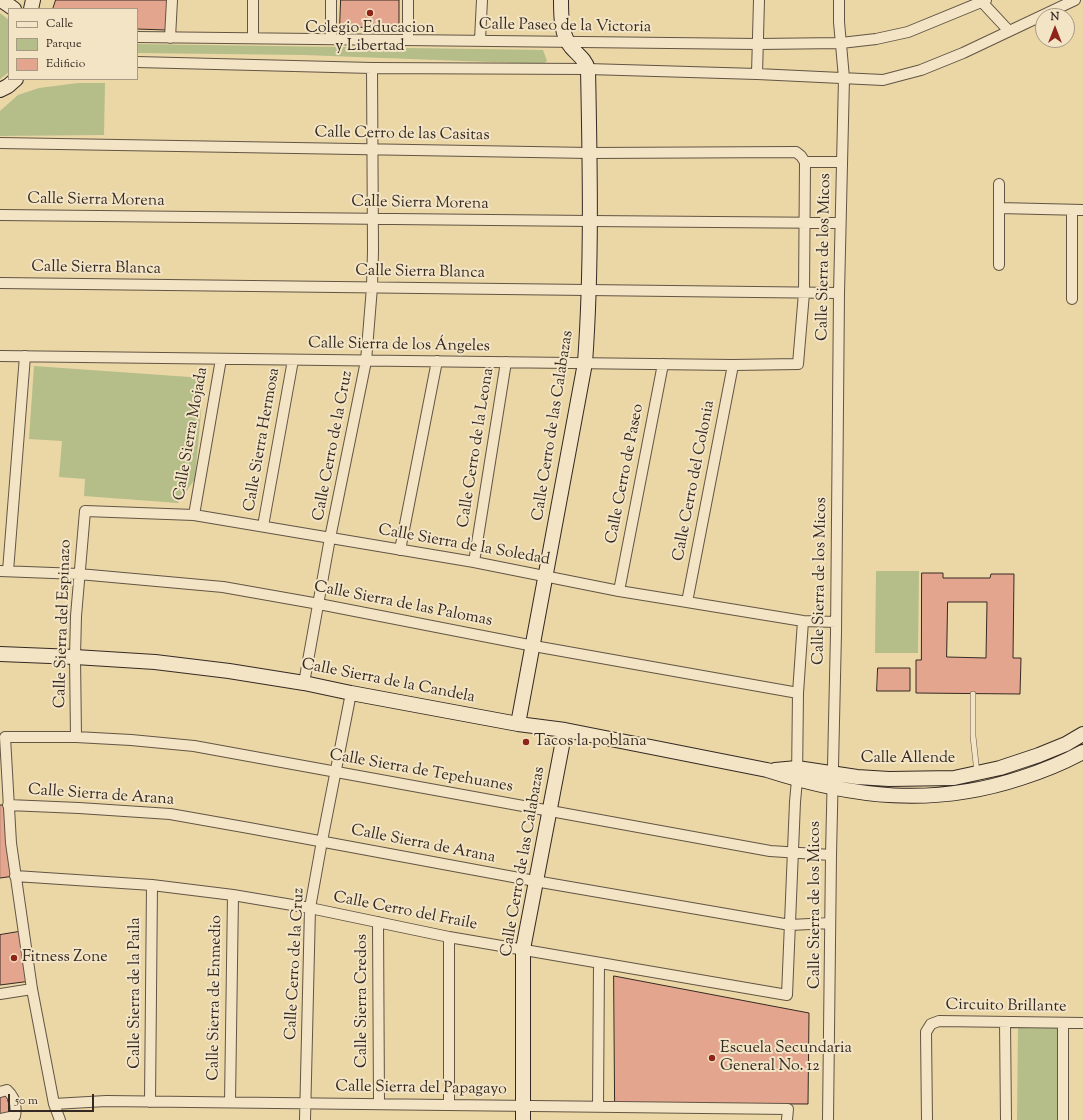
<!DOCTYPE html>
<meta charset="utf-8">
<style>
body{margin:0}
#map{position:relative;width:1083px;height:1120px;overflow:hidden;background:#ebd6a6;font-family:"Sorts Mill Goudy",serif}
canvas{display:block}
.legend{position:absolute;left:8px;top:8px;width:130px;height:72px;box-sizing:border-box;background:#f2e4c5;border:1px solid #a69a84;margin:0;padding:5px 7px;list-style:none;font-size:12px;color:#352a23}
.legend li{display:flex;align-items:center;gap:8px;height:20px}
.legend b{width:20px;border:1px solid #a69a84}
.north{position:absolute;left:1035px;top:8px;width:40px;height:40px;box-sizing:border-box;background:#f2e4c5;border:1px solid #a69a84;border-radius:50%;rotate:0deg;font-size:11px;font-weight:700;line-height:16px;text-align:center;color:#352a23}
.north::after{content:'';display:block;margin:auto;width:14px;height:18px;background:#8f2418;clip-path:polygon(50% 0,100% 100%,50% 72%,0 100%)}
.scale{position:absolute;left:8px;top:1094px;width:86px;height:18px;box-sizing:border-box;border:2px solid #352a23;border-top:0;padding-left:5px;font-size:12px;line-height:14px;white-space:nowrap;color:#352a23;-webkit-text-stroke:3px #f2e4c5;paint-order:stroke}
</style>
<div id="map">
<canvas width="1083" height="1120"></canvas>
<ul class="legend">
<li><b style="height:5px;background:#f2e4c5"></b>Calle</li>
<li><b style="height:11px;background:#b5be89"></b>Parque</li>
<li><b style="height:11px;background:#e4a58e"></b>Edificio</li>
</ul>
<div class="north">N</div>
<div class="scale">50 m</div>
</div>
<script>
const g = document.querySelector('canvas').getContext('2d');
g.lineJoin = 'round';
function paint(path, color) { g.fillStyle = color; g.fill(path, 'evenodd'); }
function trace(path, color, width, dash) { g.strokeStyle = color; g.lineWidth = width; g.lineCap = dash ? 'butt' : 'round'; g.setLineDash(dash || []); g.stroke(path); }
function write(font, color, halo, rows, align = 'center') {
  g.font = font + ' "Sorts Mill Goudy",serif'; g.lineWidth = 4; g.setLineDash([]); g.textBaseline = 'middle'; g.strokeStyle = halo; g.fillStyle = color; for (const [text, x, y, turn = 0] of rows) {
    g.save(); g.translate(x, y); g.rotate((+turn || 0) * Math.PI / 180); g.textAlign = isNaN(turn) ? turn : align; if (halo) g.strokeText(text, 0, 0); g.fillText(text, 0, 0); g.restore();
  }
}
paint(new Path2D(`
 M0 13 9 20V72L0 79Z
 M137 44 543 50 547 61 543 64 304 55 137 53Z
 M78 83H105L104 135 0 136V111L18 95 39 88Z
 M34 366 204 378 195 479 178 503 84 496 85 479 59 477 62 441 29 439Z
 M876 571H919L918 653H875Z
 M1058 1026 1057 1120H1017L1018 1027Z`), '#b5be89');
const building = new Path2D(`
 M56 0H167L166 30 137 29V9H53Z
 M341 0H399V28L340 27Z
 M922 573H943V578H990L991 574H1014L1013 658H1021L1020 694 916 693V660H921ZM948 602H987L986 658 947 657Z
 M878 668H910V691H877Z
 M0 805H8L15 876 0 878Z
 M24 931 31 981 0 985V935Z
 M614 976 809 1013 808 1104 615 1103Z
 M6 1094 11 1112 0 1115V1095Z`);
paint(building, '#e4a58e');
trace(building, '#352a23', 1);
const lane = new Path2D(`
 M973 694V736L977 773`);
const street = new Path2D(`
 M982 2 1009 31
 M137 37 758 44 841 43 876 39 908 32 986 0
 M253 37V0
 M170 38 172 0
 M331 39V0
 M408 39V0
 M480 40 482 0
 M137 62 372 68 588 69 757 74 883 80 921 70 963 53 1075 0
 M757 74 759 0
 M0 143 590 153 796 152 801 156 805 162 804 293 798 364 733 365 0 356
 M805 162H842
 M999 208 1083 210
 M1072 210V299
 M0 215 590 221 840 223
 M999 265V184
 M0 283 839 293
 M194 515 221 359
 M263 526 293 360
 M400 550 437 361
 M474 562 506 362
 M0 571 79 574 223 587 319 604 534 646 798 693
 M8 571 25 356
 M619 591 663 364
 M687 602 733 365
 M304 683 330 538 366 361 372 287 373 251 372 68
 M76 737 75 657 76 616 85 511 194 515 474 562 619 591 687 602 803 621 836 622
 M8 805 79 808 170 814 249 828 535 881 790 925 830 923
 M15 876 152 885 233 895 310 908 449 937 787 995 795 802 797 780 798 693 803 621
 M378 922 379 1104
 M449 937V1104
 M0 994 32 989
 M1005 1022 1006 1120
 M0 1092 7 1090C15 1097 17 1105 15 1116L0 1119
 M150 1102 152 885
 M230 1102 233 895
 M54 1104 106 1101 788 1109 787 1120
 M598 1106 599 963
 M60 1120 54 1104 32 989 11 843 5 737H76L131 740 194 746 770 851 831 855
 M305 1120 310 908 322 841 351 693
 M828 1120 831 855 836 633 839 293 844 78 839 22V0
 M927 1120 926 1032 931 1024 939 1021 1083 1023
 M1063 1120V1023`);
const secondary = new Path2D(`
 M1 0 14 9
 M31 9 33 0
 M0 90 8 86 16 79
 M0 654 75 657 155 662 229 671 304 683 351 693 518 724 565 730 767 770C854 798 933 807 1021 778 1043 771 1063 763 1083 752
 M518 724 585 363C592 266 590 167 588 69 585 59 578 55 571 47 561 35 561 15 561 0
 M775 770 797 768 857 777 889 779 954 778 1000 768 1039 755 1066 744 1083 734
 M523 1120V949L565 730`);
trace(lane, '#625544', 6);
trace(street, '#625544', 12);
trace(secondary, '#352a23', 16);
trace(lane, '#f2e4c5', 5);
trace(street, '#f2e4c5', 10);
trace(secondary, '#f2e4c5', 14);
for (const [x, y, r, color] of [
 [370,13,4,"#8f2418"],
 [526,742,4,"#8f2418"],
 [14,958,4,"#8f2418"],
 [712,1058,4,"#8f2418"]
]) { const dot = new Path2D(); dot.arc(x, y, r, 0, 2 * Math.PI); g.fillStyle = color; g.fill(dot); trace(dot, '#f2e4c5', 1.5); }
write('16px', '#352a23', '#f2e4c5', [
 ["Calle Paseo de la Victoria",565,27,1],
 ["Calle Cerro de las Casitas",402,135,1],
 ["Calle Sierra Morena",96,201,1],
 ["Calle Sierra Morena",420,204,1],
 ["Calle Sierra de los Micos",825,257,-89],
 ["Calle Sierra Blanca",96,269,1],
 ["Calle Sierra Blanca",420,273,1],
 ["Calle Sierra de los Ángeles",399,346,1],
 ["Calle Cerro de las Calabazas",554,426,-81],
 ["Calle Sierra Mojada",192,434,-80],
 ["Calle Sierra Hermosa",263,440,-80],
 ["Calle Cerro de la Cruz",334,446,-79],
 ["Calle Cerro de la Leona",477,448,-81],
 ["Calle Cerro de Paseo",626,474,-79],
 ["Calle Cerro del Colonia",695,481,-79],
 ["Calle Sierra de la Soledad",464,546,10],
 ["Calle Sierra de los Micos",821,581,-89],
 ["Calle Sierra de las Palomas",403,605,11],
 ["Calle Sierra del Espinazo",64,624,-88],
 ["Calle Sierra de la Candela",388,682,11],
 ["Calle Allende",908,759],
 ["Calle Sierra de Tepehuanes",421,772,10],
 ["Calle Sierra de Arana",101,796,4],
 ["Calle Sierra de Arana",423,845,11],
 ["Calle Cerro de las Calabazas",524,862,-80],
 ["Calle Sierra de los Micos",816,905,-90],
 ["Calle Cerro del Fraile",405,912,11],
 ["Calle Cerro de la Cruz",296,964,-87],
 ["Calle Sierra de la Paila",136,993,-90],
 ["Calle Sierra de Enmedio",216,998,-89],
 ["Calle Sierra Credos",363,1001,-90],
 ["Circuito Brillante",1006,1007,1],
 ["Calle Sierra del Papagayo",421,1089,1]
]);
write('16px', '#352a23', '#f2e4c5', [
 ["Colegio Educacion",370,29,"center"],
 ["y Libertad",370,47,"center"],
 ["Tacos la poblana",534,742],
 ["Fitness Zone",22,958],
 ["Escuela Secundaria",720,1049],
 ["General No. 12",720,1067]
], 'left');
</script>
